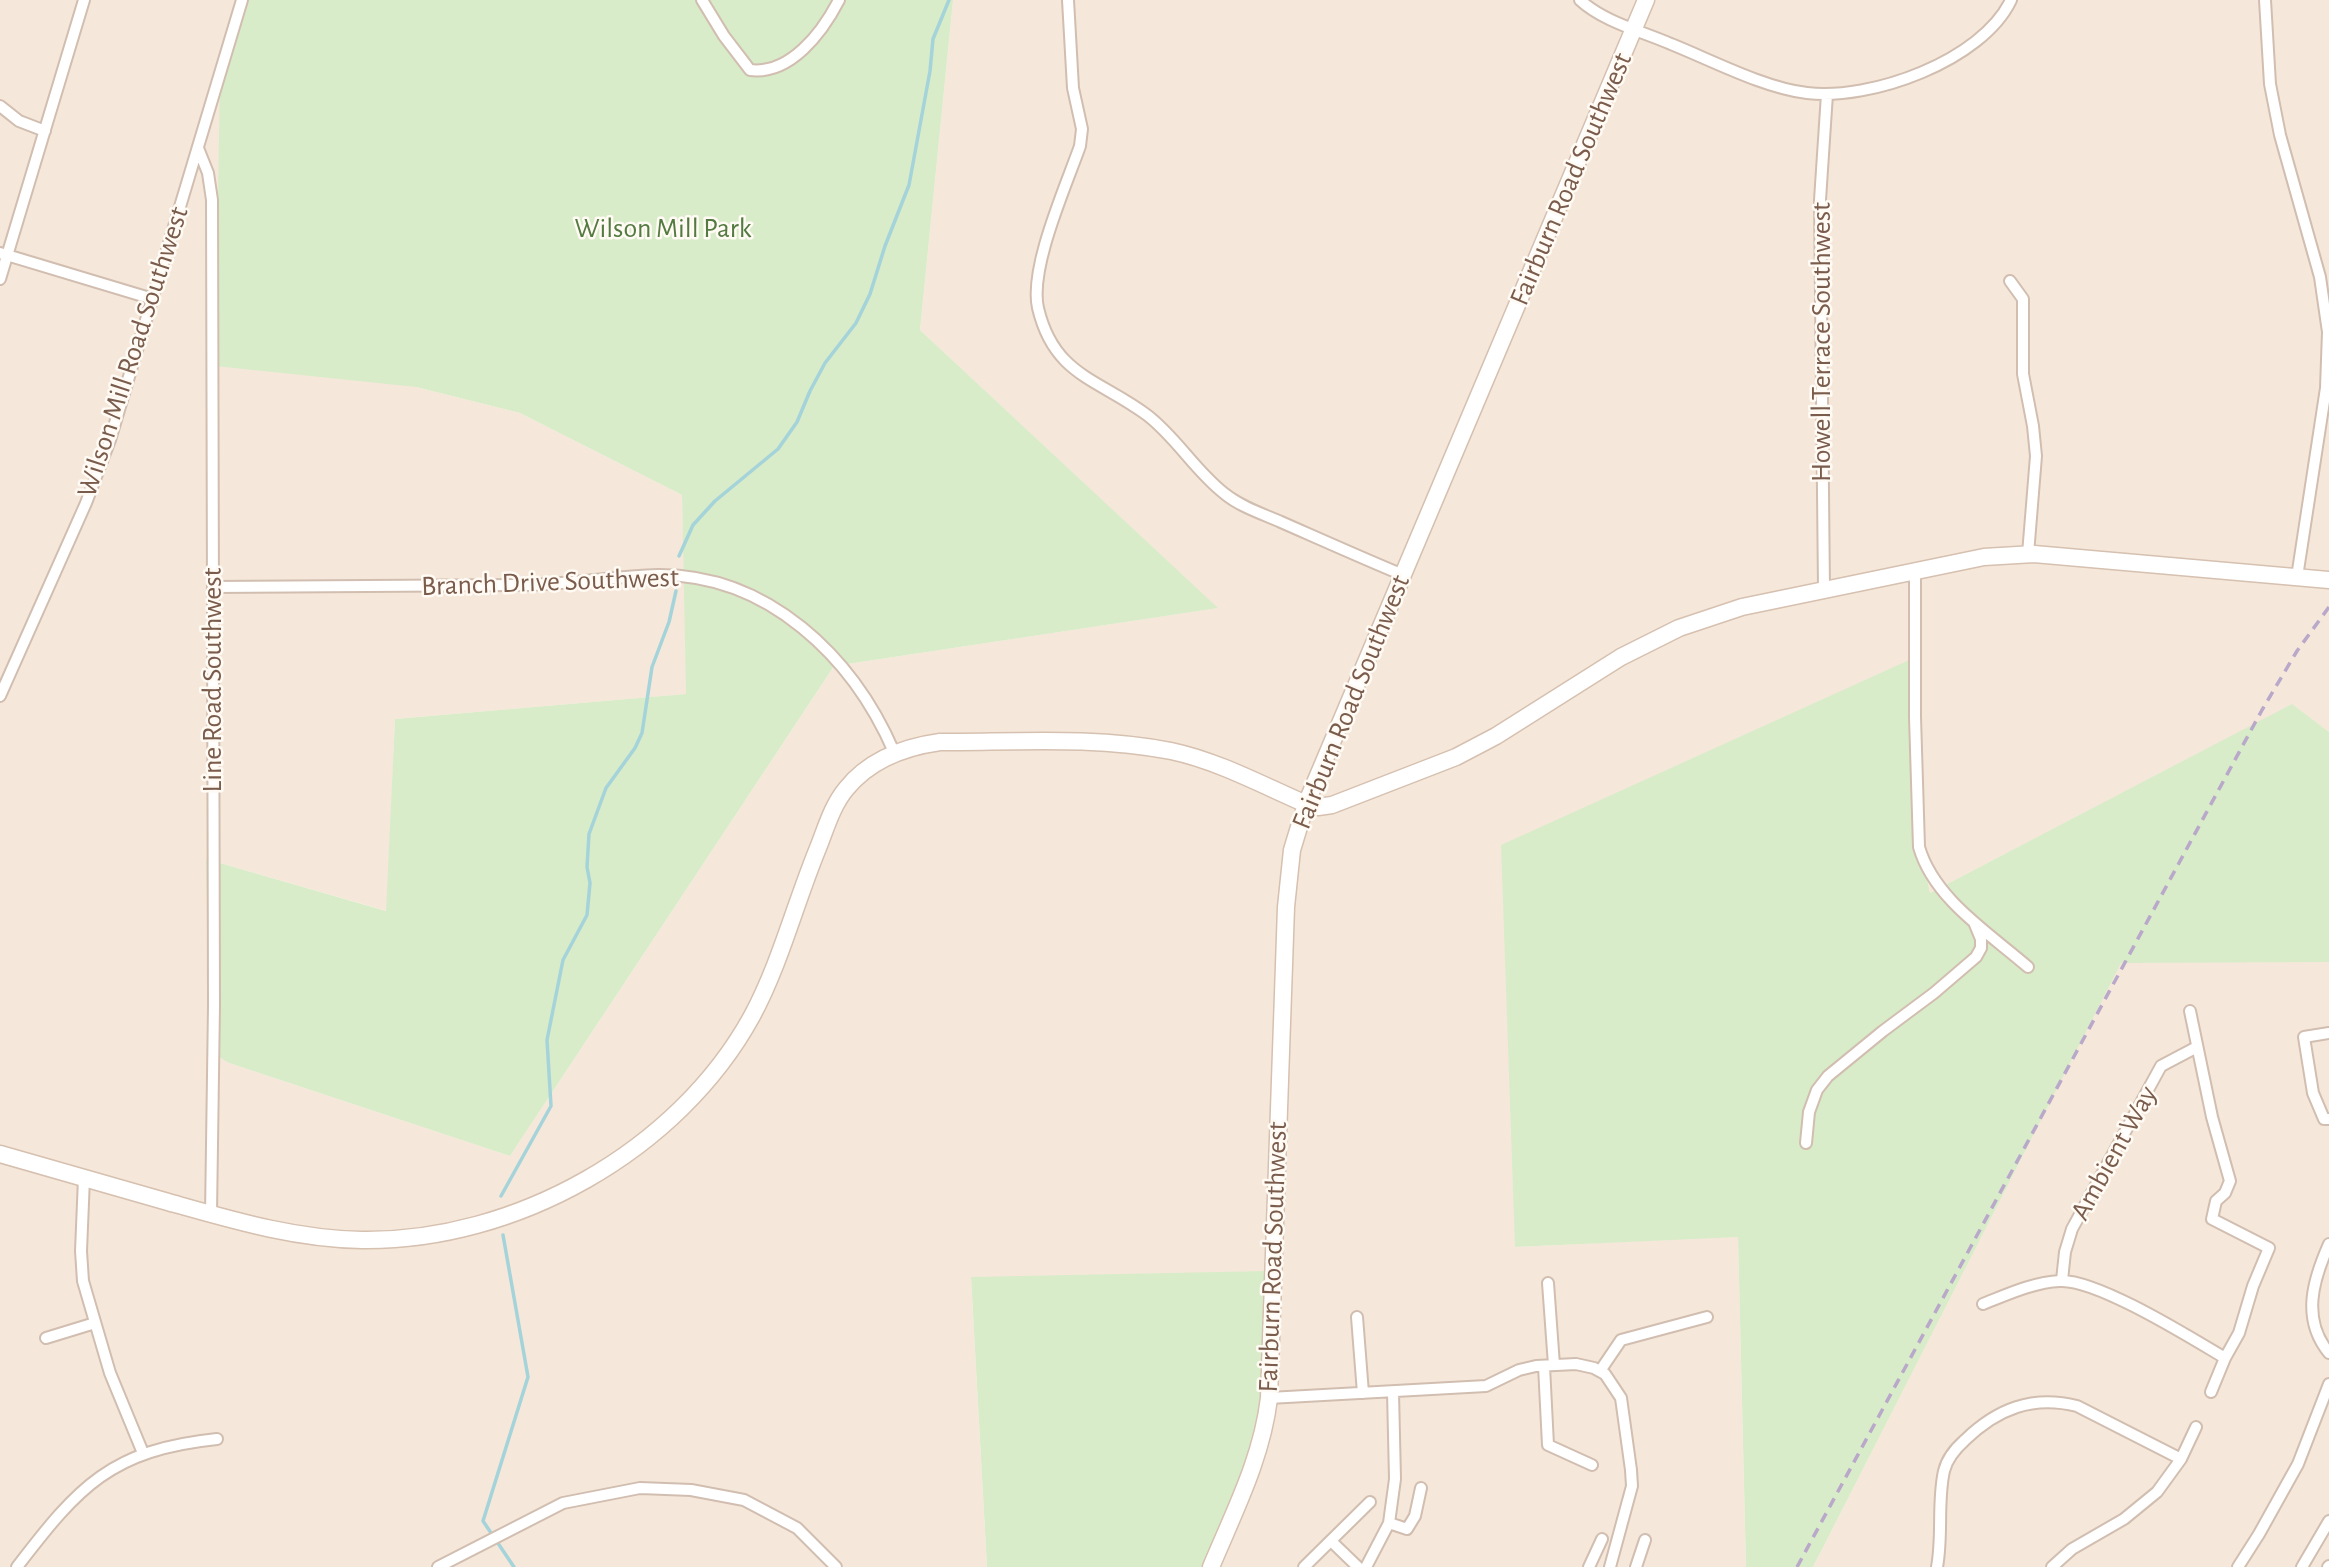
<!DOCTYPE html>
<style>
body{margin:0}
canvas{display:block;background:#fdf6ec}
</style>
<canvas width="2329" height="1567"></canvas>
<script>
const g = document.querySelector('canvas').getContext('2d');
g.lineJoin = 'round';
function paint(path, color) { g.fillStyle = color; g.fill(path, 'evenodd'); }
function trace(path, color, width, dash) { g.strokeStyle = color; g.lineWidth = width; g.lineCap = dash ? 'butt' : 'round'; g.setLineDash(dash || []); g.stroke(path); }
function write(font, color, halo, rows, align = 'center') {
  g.font = font + ' "Alegreya Sans",sans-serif'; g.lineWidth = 5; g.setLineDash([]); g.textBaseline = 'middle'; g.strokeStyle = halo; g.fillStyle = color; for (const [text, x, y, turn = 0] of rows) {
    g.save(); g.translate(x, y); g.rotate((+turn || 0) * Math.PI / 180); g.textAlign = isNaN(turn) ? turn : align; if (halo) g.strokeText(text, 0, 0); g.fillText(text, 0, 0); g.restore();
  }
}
paint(new Path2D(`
 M0 0H245L416 387 520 413 682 495 687 694 395 719 387 911 206 859 229 1063 510 1156 834 666 1217 608 920 330 953 0H2329V732L2292 705 1930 893 1923 860 1516 1247 1738 1236 1746 1567H1216L971 1277 987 1567H0Z
 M2121 962H2329V1567H1813Z`), '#f5e8da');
paint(new Path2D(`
 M245 0H953L920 330 1218 608 834 666 510 1156 229 1063 210 1051 206 859 386 911 395 719 686 694 682 495 520 413 416 387 215 366 220 78Z
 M1918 656 1923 860 1930 893 2292 704 2329 732V962L2121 963 1813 1567H1746L1738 1237 1515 1247 1501 845Z
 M1268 1271 1265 1438 1216 1567H987L971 1277Z`), '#d8ecc9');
trace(new Path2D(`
 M679 556 693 525 715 501 778 449 797 422 810 391 825 363 856 323 870 294 885 246 909 185 930 71 933 39 949 0
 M501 1196 551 1106 547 1040 563 960 587 915 590 883 587 867 589 834 606 788 635 748 642 733 652 667 669 622 676 591
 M503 1235 528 1377 483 1521 514 1567`), '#a5d3da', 3.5);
const street = new Path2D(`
 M702 0 724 36 750 70C790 75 822 33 839 0
 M1068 0 1073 88 1082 129 1080 146C1066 186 1029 268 1038 308 1054 376 1099 379 1147 415 1177 438 1195 471 1225 494 1241 507 1263 514 1281 522 1322 540 1362 558 1403 575
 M1580 0C1604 22 1641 31 1671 44 1711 60 1764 88 1807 93 1870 101 1982 61 2011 0
 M2265 0 2270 84 2280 135 2320 277 2328 332 2326 388 2297 577
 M0 106 19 121 45 131
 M198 148 208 173 212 200 214 1005 211 1214
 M0 253 153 299
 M0 279 84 0
 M2010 281 2023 299V374L2033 426 2036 456 2028 554
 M1915 572V717L1919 847C1934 899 1989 933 2028 967
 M213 587C316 586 418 586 521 585 567 585 613 576 658 575 768 574 853 657 894 752
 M1824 590 1820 200 1827 94
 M0 696 86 503 110 440 242 0
 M2190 1011 2212 1117 2230 1181 2225 1193 2216 1201 2212 1219 2269 1248 2253 1286 2239 1333 2225 1358 2211 1392
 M2329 1033 2304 1037 2313 1093 2324 1119H2329
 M1806 1143 1809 1112 1817 1090 1828 1076 1883 1031 1934 993 1976 957 1981 948V939L1974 922
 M84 1178 81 1251 83 1281 110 1373 143 1453
 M2329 1244C2313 1280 2301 1319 2329 1353
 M2062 1280 2065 1252 2072 1229 2161 1066 2197 1047
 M1548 1283 1554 1365
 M1983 1304C2006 1295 2034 1282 2060 1281 2097 1279 2191 1338 2225 1358
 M1357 1317 1363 1393
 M46 1338 95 1323
 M1544 1366 1548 1445 1592 1465
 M1600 1371 1621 1340 1707 1317
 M1269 1398 1486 1386 1519 1370 1536 1366 1576 1364 1594 1368 1605 1374 1621 1398 1631 1470 1632 1486 1610 1567
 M1389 1523 1407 1529 1415 1516 1421 1488
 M1331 1541 1358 1567
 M17 1567C79 1486 111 1450 217 1439
 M438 1567 563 1503 640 1488 691 1490 744 1500 797 1528 836 1567
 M1304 1567 1370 1502
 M1366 1567 1389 1523 1395 1479 1393 1392
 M1589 1567 1602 1539
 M1636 1567 1645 1540
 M1937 1567C1943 1535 1937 1502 1944 1471 1947 1458 1955 1449 1965 1440 1997 1409 2032 1395 2077 1406L2181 1459
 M2052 1567 2072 1549 2124 1519 2157 1492 2181 1459 2196 1427
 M2238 1567 2259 1534 2298 1464 2329 1384
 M2302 1567 2329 1521
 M2328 1567 2329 1566`);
const secondary = new Path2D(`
 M0 1154C56 1170 112 1186 168 1202 232 1220 295 1239 362 1240 515 1242 678 1151 752 1016 780 964 795 904 818 848 826 828 832 806 846 789 870 759 904 747 940 742 1016 742 1096 736 1171 751 1218 761 1262 785 1306 804L1318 807 1332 805 1456 757 1496 736 1621 657 1679 628 1742 607 1984 557 2034 554 2329 580
 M1211 1567C1234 1512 1262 1458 1269 1398L1286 907 1292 850 1306 804 1646 0`);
trace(street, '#d1beb0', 14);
trace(secondary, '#d6c0b0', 19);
trace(street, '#fff', 10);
trace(secondary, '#fff', 16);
trace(new Path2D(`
 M1797 1567 2262 710 2297 651 2329 607`), '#b9a8c9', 3.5, [10, 7]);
write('28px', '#7a5c4d', '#fffaf3', [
 ["Fairburn Road Southwest",1571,179,-67],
 ["Howell Terrace Southwest",1822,342,-90],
 ["Wilson Mill Road Southwest",133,352,-72],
 ["Branch Drive Southwest",550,582,-2],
 ["Line Road Southwest",213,680,-90],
 ["Fairburn Road Southwest",1351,702,-68],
 ["Ambient Way",2114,1153,-61],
 ["Fairburn Road Southwest",1273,1257,-88]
]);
write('28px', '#537a41', '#fffaf3', [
 ["Wilson Mill Park",663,229]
]);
</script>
